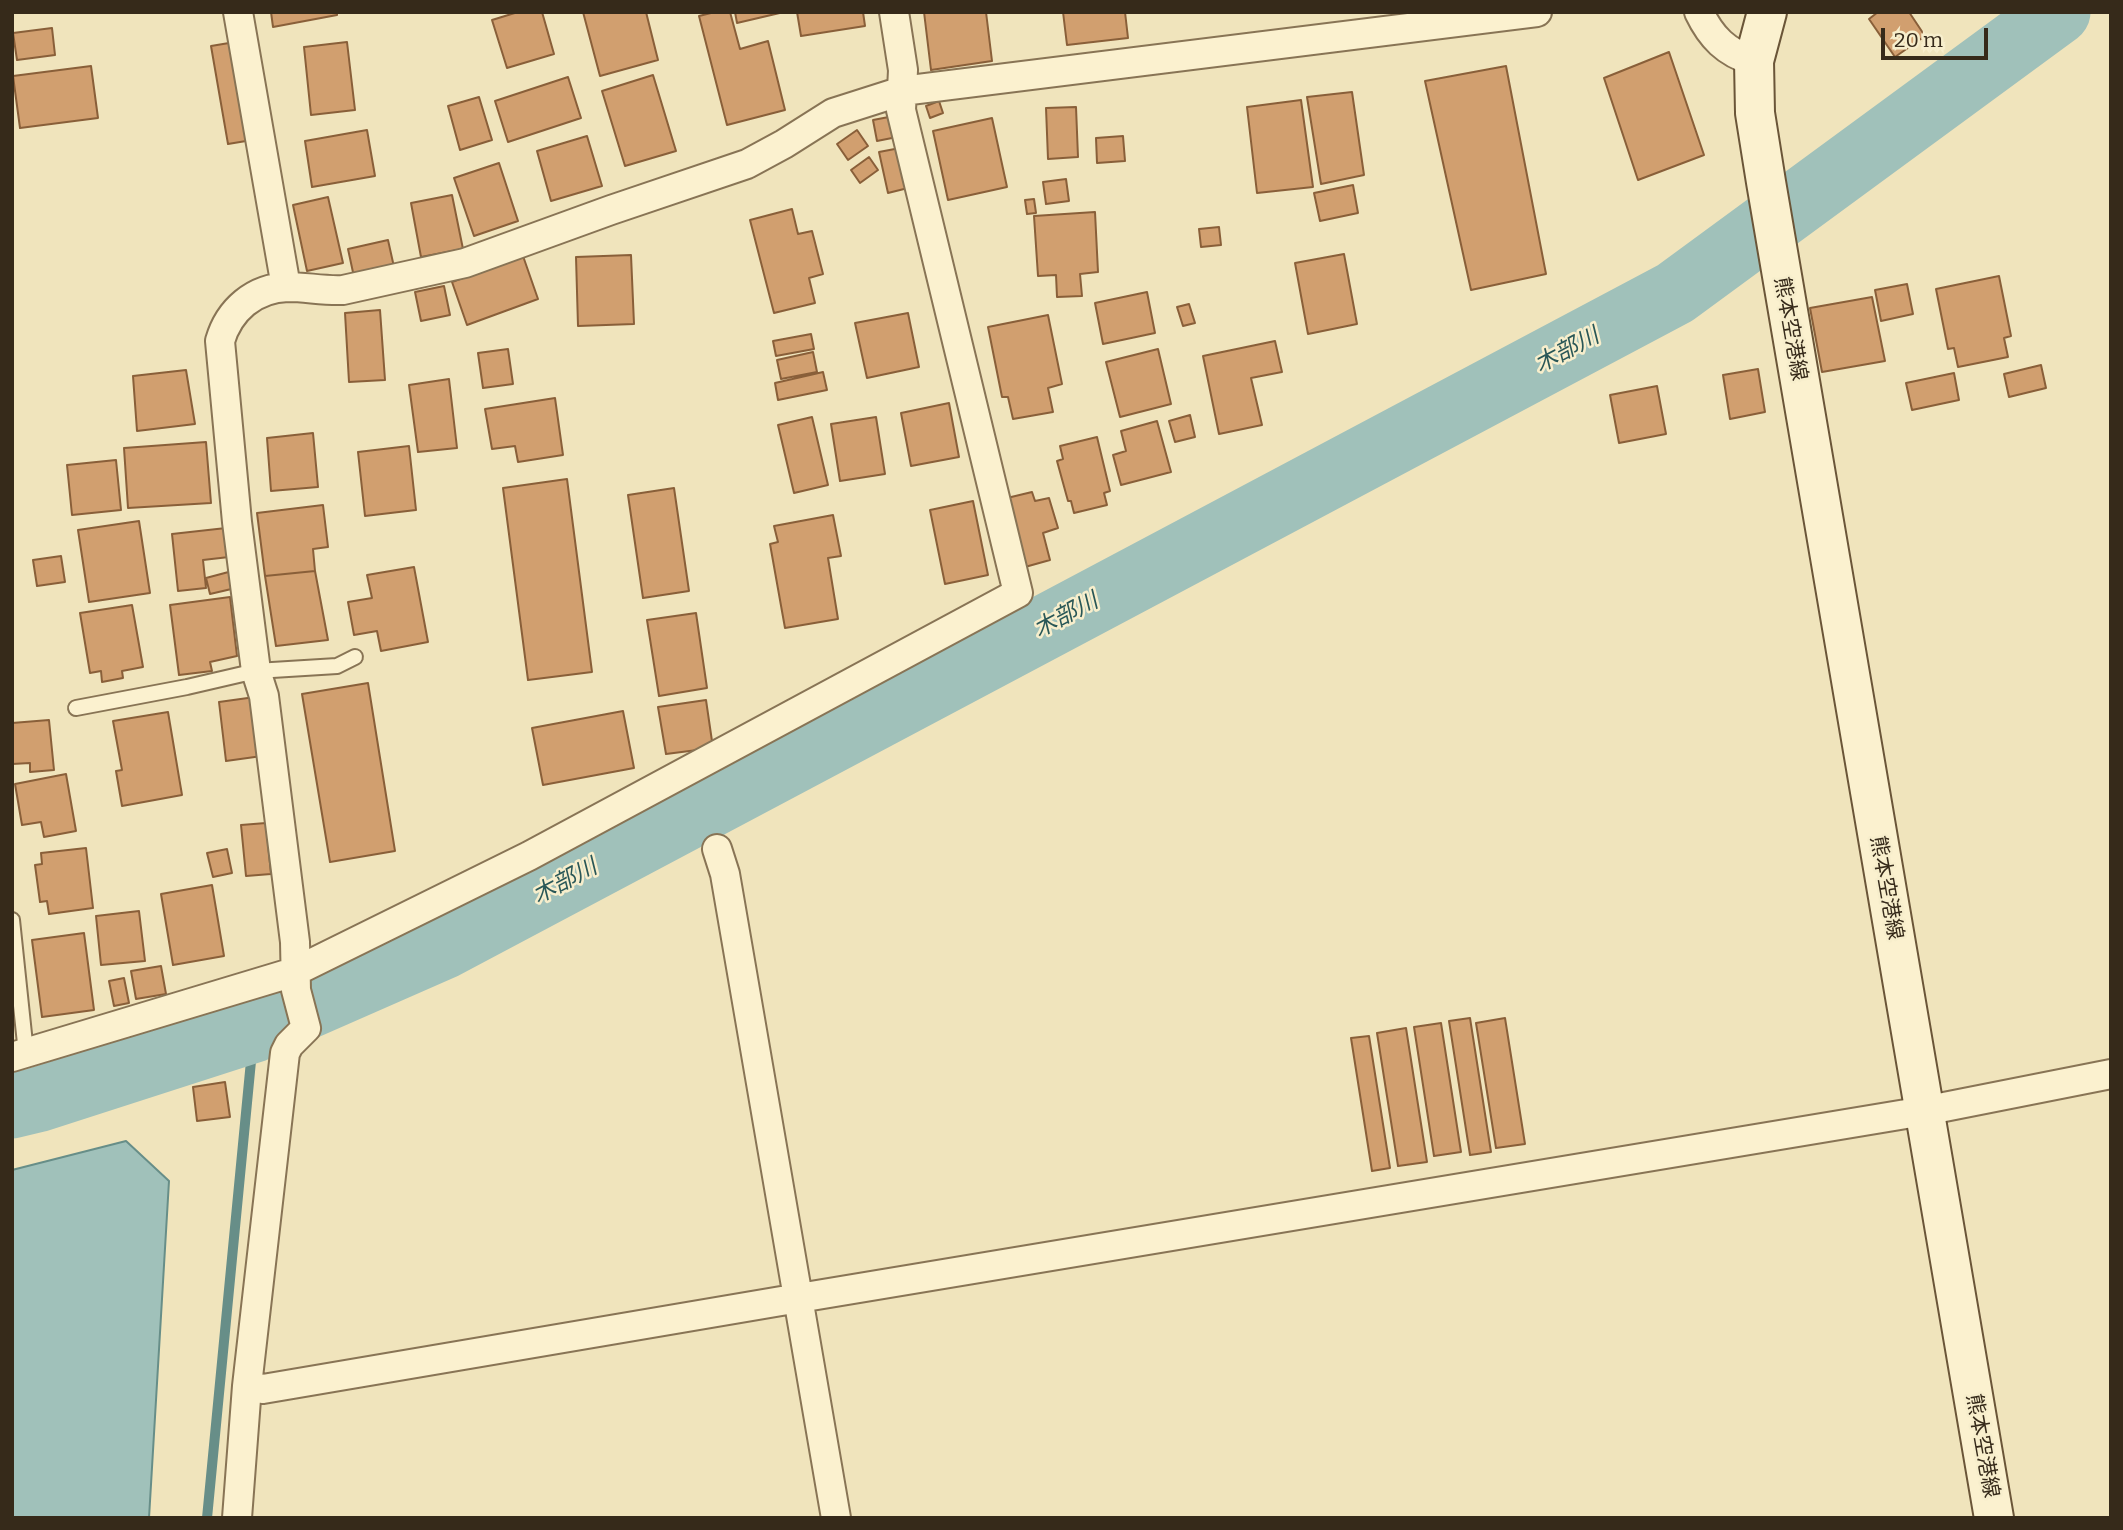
<!DOCTYPE html>
<meta charset="utf-8">
<style>
body{margin:0}
#map{position:relative;width:2123px;height:1530px;overflow:hidden;background:#f0e4bc;font-family:Bitter,serif}
canvas{display:block}
.frame{position:absolute;inset:0;border:14px solid #362a1a;pointer-events:none}
.scale{position:absolute;left:1881px;top:28px;width:107px;height:32px;box-sizing:border-box;border:4px solid #362a1a;border-top:0;padding-left:9px;font-size:21px;line-height:24px;white-space:nowrap;color:#362a1a;-webkit-text-stroke:5px #f7eecc;paint-order:stroke}
</style>
<div id="map">
<canvas width="2123" height="1530"></canvas>
<div class="frame"></div>
<div class="scale">20 m</div>
</div>
<script>
const g = document.querySelector('canvas').getContext('2d');
g.lineJoin = 'round';
function paint(path, color) { g.fillStyle = color; g.fill(path, 'evenodd'); }
function trace(path, color, width, dash) { g.strokeStyle = color; g.lineWidth = width; g.lineCap = dash ? 'butt' : 'round'; g.setLineDash(dash || []); g.stroke(path); }
function write(font, color, halo, rows, align = 'center') {
  g.font = font + ' Bitter,"Noto Sans JP",serif'; g.lineWidth = 5; g.setLineDash([]); g.textBaseline = 'middle'; g.strokeStyle = halo; g.fillStyle = color; for (const [text, x, y, turn = 0] of rows) {
    g.save(); g.translate(x, y); g.rotate((+turn || 0) * Math.PI / 180); g.textAlign = isNaN(turn) ? turn : align; if (halo) g.strokeText(text, 0, 0); g.fillText(text, 0, 0); g.restore();
  }
}
const water = new Path2D(`
 M126 1141 169 1181 149 1518H12V1170Z`);
paint(water, '#a0c1ba');
trace(water, '#678e88', 2);
trace(new Path2D(`
 M207 1518 254 1030`), '#678e88', 10);
trace(new Path2D(`
 M12 1106 37 1100 254 1030 443 947 1675 293 2058 12`), '#a0c1ba', 65);
const building = new Path2D(`
 M271 12H337V15L273 27Z
 M518 12H542L554 54 507 68 492 20Z
 M583 12H646L658 60 600 76Z
 M715 12H730L740 49 768 41 785 110 727 125 699 16Z
 M735 12H784L737 23Z
 M797 12H863L865 26 801 36Z
 M924 12H986L992 61 931 70Z
 M1063 12H1125L1128 38 1067 45Z
 M1878 12H1909L1925 36 1895 57 1869 19Z
 M52 28 55 55 17 60 13 33Z
 M235 42 252 140 228 144 211 46Z
 M347 42 355 110 311 115 304 47Z
 M1669 52 1704 155 1638 180 1604 78Z
 M91 66 98 118 20 128 13 76Z
 M1506 66 1546 274 1471 290 1425 81Z
 M653 75 676 151 625 166 602 91Z
 M568 77 581 118 508 142 495 101Z
 M1352 92 1364 175 1321 184 1307 97Z
 M479 97 492 140 460 150 448 106Z
 M1301 100 1313 187 1257 193 1247 107Z
 M939 101 943 113 930 118 926 106Z
 M1076 107 1078 157 1048 159 1046 108Z
 M894 116 897 137 877 141 873 120Z
 M992 118 1007 187 948 200 933 131Z
 M367 130 375 176 312 187 305 141Z
 M857 130 868 146 848 160 837 144Z
 M587 136 602 186 551 201 537 151Z
 M1123 136 1125 161 1097 163 1096 138Z
 M900 148 908 188 888 193 879 152Z
 M869 157 878 170 860 183 851 170Z
 M499 163 518 221 474 236 454 178Z
 M1066 179 1069 201 1046 204 1043 182Z
 M1353 185 1358 213 1320 221 1314 193Z
 M452 195 463 249 421 257 411 203Z
 M328 197 343 263 307 271 293 205Z
 M1034 199 1036 213 1027 214 1025 200Z
 M792 209 798 234 812 231 823 274 809 278 815 303 774 313 750 220Z
 M1095 212 1098 272 1080 274 1082 296 1057 297 1056 275 1038 276 1034 216Z
 M1219 227 1221 245 1201 247 1199 229Z
 M388 240 394 267 354 277 348 249Z
 M1344 254 1357 324 1308 334 1295 263Z
 M631 255 634 324 578 326 576 257Z
 M523 256 538 299 467 325 452 282Z
 M1999 276 2011 336 2004 338 2008 357 1958 367 1954 348 1948 349 1936 289Z
 M1907 284 1913 314 1881 321 1875 290Z
 M444 286 450 315 421 321 415 292Z
 M1147 292 1155 333 1103 344 1095 303Z
 M1872 297 1885 361 1822 372 1810 308Z
 M1189 304 1195 323 1183 326 1177 307Z
 M380 310 385 380 349 382 345 313Z
 M908 313 919 367 867 378 855 323Z
 M1048 315 1062 384 1048 388 1053 412 1013 419 1008 397H1002L988 327Z
 M811 334 814 349 776 356 773 341Z
 M1275 341 1282 372 1251 378 1262 425 1219 434 1203 356Z
 M508 349 513 384 483 388 478 353Z
 M1158 349 1171 404 1120 417 1106 362Z
 M813 352 817 372 781 379 777 360Z
 M2041 365 2046 388 2009 397 2004 374Z
 M1758 369 1765 412 1730 419 1723 375Z
 M186 370 195 424 137 431 133 376Z
 M823 372 827 390 778 400 775 383Z
 M1954 373 1959 400 1912 410 1906 383Z
 M449 379 457 448 418 452 409 385Z
 M1657 386 1666 434 1619 443 1610 395Z
 M555 398 563 455 518 462 515 446 492 449 485 409Z
 M949 403 959 457 911 466 901 413Z
 M1190 415 1195 437 1175 442 1169 421Z
 M812 417 828 485 794 493 778 425Z
 M876 417 885 474 840 481 831 424Z
 M1157 421 1171 472 1121 485 1113 455 1126 451 1121 431Z
 M313 433 318 487 271 491 267 438Z
 M1097 437 1110 491 1104 493 1107 505 1074 513 1071 501H1068L1057 461 1063 459 1060 446Z
 M206 442 211 503 128 508 124 448Z
 M409 446 416 510 365 516 358 452Z
 M116 460 121 510 72 515 67 465Z
 M567 479 592 672 528 680 503 488Z
 M674 488 689 591 643 598 628 495Z
 M1032 492 1035 501 1049 498 1058 528 1043 533 1050 560 1025 567 1007 498Z
 M973 501 988 575 945 584 930 510Z
 M323 505 328 547 313 549 315 571 265 576 257 513Z
 M833 515 841 556 828 558 838 619 785 628 770 544 778 542 774 526Z
 M139 521 150 593 89 602 78 530Z
 M226 528 229 557 203 560 206 588 178 591 172 534Z
 M61 556 65 582 37 586 33 560Z
 M414 567 428 642 381 651 377 631 354 635 348 602 372 598 367 575Z
 M236 570 240 587 210 594 206 578Z
 M315 571 328 640 276 646 265 576Z
 M230 597 237 656 210 662 212 671 179 675 170 605Z
 M132 605 143 667 122 671 123 678 102 682 101 671 90 673 80 613Z
 M696 613 707 688 659 696 647 620Z
 M368 683 395 851 330 862 302 694Z
 M255 697 262 756 226 761 219 702Z
 M706 700 713 748 666 754 658 707Z
 M623 711 634 768 543 785 532 728Z
 M168 712 182 795 122 806 116 771 122 770 113 721Z
 M49 720 54 770 30 772V763L12 764V723Z
 M66 774 76 831 44 837 41 822 22 825 15 784Z
 M266 823 271 874 246 876 241 825Z
 M86 848 93 908 49 914 47 901 40 902 35 865 42 864 41 853Z
 M227 849 232 873 213 877 207 853Z
 M212 885 224 956 173 965 161 894Z
 M139 911 145 961 101 965 96 916Z
 M84 933 94 1010 42 1017 32 940Z
 M161 966 166 994 136 999 131 971Z
 M124 978 129 1003 114 1006 109 981Z
 M1470 1018 1491 1152 1470 1155 1449 1021Z
 M1505 1018 1525 1144 1496 1148 1476 1023Z
 M1441 1023 1461 1152 1434 1156 1414 1027Z
 M1406 1028 1427 1162 1398 1166 1377 1033Z
 M1369 1036 1390 1168 1372 1171 1351 1038Z
 M225 1082 230 1117 197 1121 193 1087Z`);
paint(building, '#d19f6f');
trace(building, '#895f39', 2);
const service = new Path2D(`
 M76 708 187 687 256 671 337 666 355 657
 M12 920 26 1053`);
const minor = new Path2D(`
 M238 12 286 287
 M1699 12C1711 37 1726 53 1754 61
 M717 849 725 874 836 1518
 M12 1057 294 972 529 856 1018 593 901 110 903 70 894 12
 M247 1386 263 1389 799 1298 1924 1111 2111 1074
 M237 1518 247 1386 285 1053 289 1045 306 1028 296 990 295 942 264 696 256 671 237 522 220 341C229 310 254 288 288 287 306 287 324 291 343 290L465 263 611 210 747 164 784 144 833 113 902 91 1537 12`);
const secondary = new Path2D(`
 M1767 12 1754 61 1755 113 1766 182 1994 1518`);
trace(service, '#887455', 18);
trace(minor, '#887455', 32);
trace(secondary, '#6a5538', 42);
trace(service, '#fbf1cf', 14);
trace(minor, '#fbf1cf', 28);
trace(secondary, '#fbf1cf', 38);
write('21px', '#362a1a', '#f7eecc', [
 ["熊本空港線",1790,329,80],
 ["熊本空港線",1886,888,80],
 ["熊本空港線",1982,1446,80]
]);
write('italic 23px', '#295757', '#f7eecc', [
 ["木部川",1567,351,-28],
 ["木部川",1066,616,-28],
 ["木部川",565,882,-28]
]);
</script>
